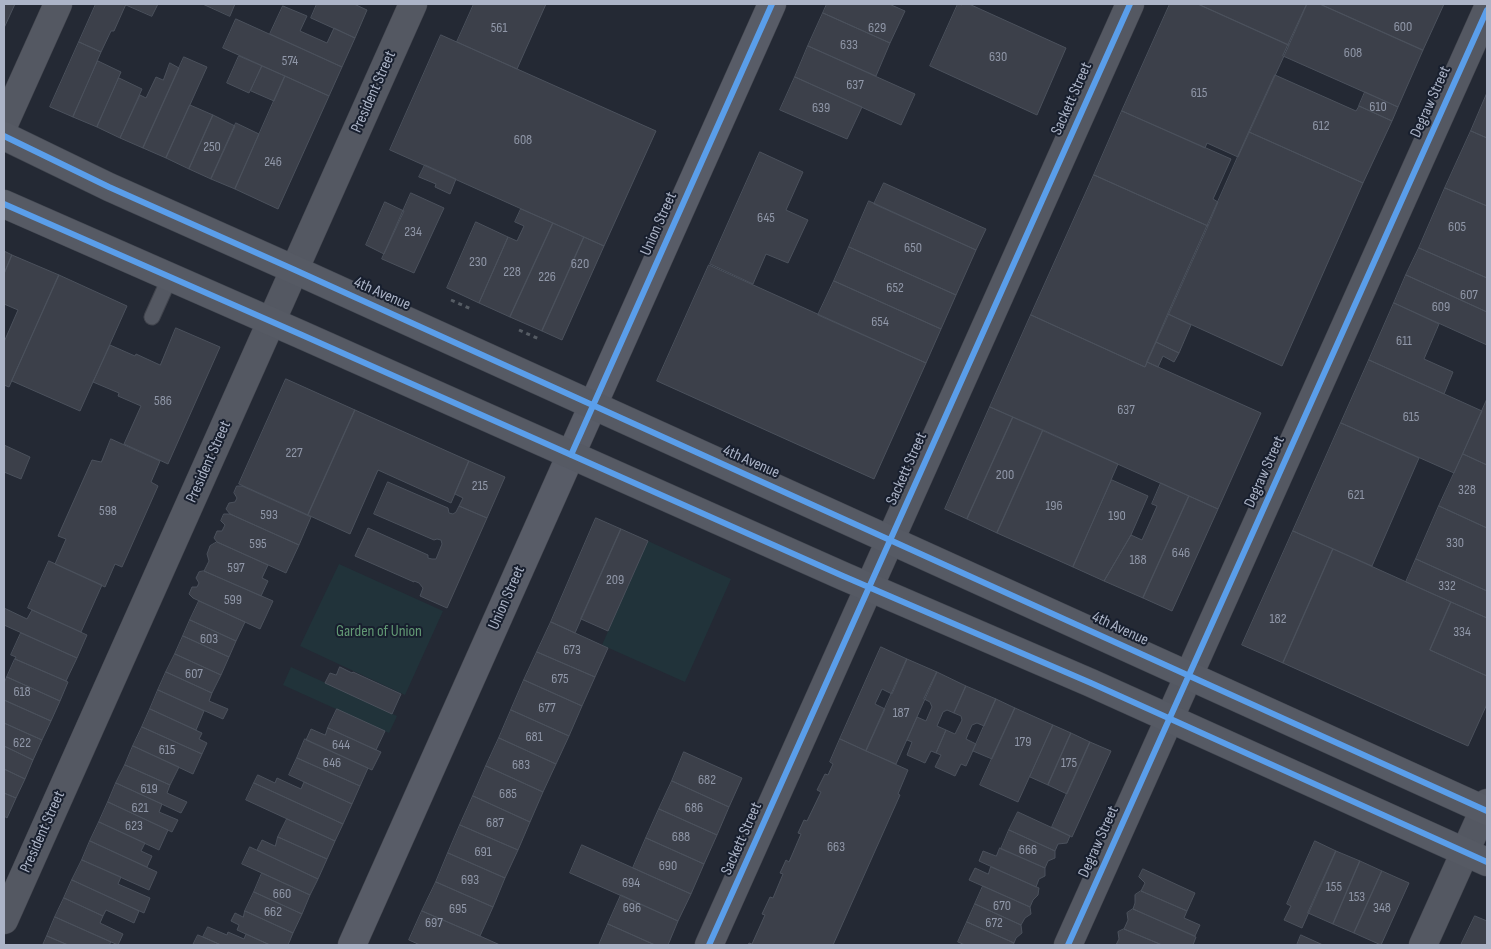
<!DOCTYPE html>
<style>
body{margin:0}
#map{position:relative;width:1491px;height:949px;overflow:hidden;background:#242934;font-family:"Sofia Sans Condensed",sans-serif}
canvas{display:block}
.frame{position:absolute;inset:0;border:5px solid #acb4c7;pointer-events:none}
</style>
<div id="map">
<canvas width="1491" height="949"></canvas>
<div class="frame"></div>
</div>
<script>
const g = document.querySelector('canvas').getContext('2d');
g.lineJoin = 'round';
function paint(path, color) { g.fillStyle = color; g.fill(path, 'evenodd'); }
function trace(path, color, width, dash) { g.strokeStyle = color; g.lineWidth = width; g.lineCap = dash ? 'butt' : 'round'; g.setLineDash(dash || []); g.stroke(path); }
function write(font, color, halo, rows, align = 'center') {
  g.font = font + ' "Sofia Sans Condensed",sans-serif'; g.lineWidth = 4; g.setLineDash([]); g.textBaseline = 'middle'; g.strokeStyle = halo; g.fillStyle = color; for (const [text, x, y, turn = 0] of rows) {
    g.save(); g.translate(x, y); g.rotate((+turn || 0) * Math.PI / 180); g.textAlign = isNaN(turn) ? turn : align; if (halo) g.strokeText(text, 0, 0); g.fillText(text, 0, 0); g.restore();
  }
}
paint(new Path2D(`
 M648 541 731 579 685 682 602 645Z
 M339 564 443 611 405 695 300 646Z
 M291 667 397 716 389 733 283 685Z`), '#21333a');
const building = new Path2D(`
 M4 4H15L4 28Z
 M96 4H126L114 31H111L101 52 79 42Z
 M124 4H158L152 16Z
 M203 4H235L230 16Z
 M317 4H354L367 10 355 38 311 18Z
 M474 4H546L517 69 457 42Z
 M827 4H889L905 11 890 43 823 13Z
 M958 4 962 5 963 4H969L1066 48 1037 115 930 66Z
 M1170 4H1198L1289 45 1238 157 1207 143 1205 148 1122 111Z
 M1198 4H1307L1289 45Z
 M1307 4H1320L1423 50 1398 107 1283 56Z
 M1320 4H1444L1423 50Z
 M283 6 307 16 300 31 327 43 334 28 355 38 342 67 270 34Z
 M823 13 890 43 876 76 808 46Z
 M236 19 342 67 329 96 223 48Z
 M441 35 656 131 604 246 390 150Z
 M79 42 101 52 73 117 50 107Z
 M808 46 915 94 901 125 795 77Z
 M239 56 262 66 249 93 227 83Z
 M184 57 207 67 166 158 143 148Z
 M98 61 121 72 97 127 73 117Z
 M170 63 179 68 143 148 120 138 140 95 146 98 156 77 163 80Z
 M262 66 285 76 274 101 251 91Z
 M1275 75 1356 111 1359 106 1392 121 1363 183 1249 132Z
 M285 76 329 96 278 209 235 189Z
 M795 77 862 107 847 139 780 110Z
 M119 78 142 89 120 138 97 127Z
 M1365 92 1398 107 1392 121 1359 106Z
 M1487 93V138L1471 131Z
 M190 105 213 115 189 169 166 158Z
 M1122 111 1231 159 1213 199 1218 202 1208 226 1094 175Z
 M213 115 235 126 211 179 189 169Z
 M236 123 259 134 235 189 211 179Z
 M1471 131 1487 138V206L1445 188Z
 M1249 132 1363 183 1282 366 1168 314Z
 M760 152 803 172 786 210 808 220 788 263 766 254 753 284 710 264Z
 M425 165 456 179 450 194 435 187 436 184 419 177Z
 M1094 175 1208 226 1145 367 1031 315Z
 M884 183 986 229 976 250 874 204Z
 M1445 188 1487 206V278L1419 248Z
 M411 193 444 208 414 273 382 259Z
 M869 201 976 250 956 295 849 247Z
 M385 202 404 211 384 254 366 245Z
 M521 209 553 223 510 317 479 303 508 237 517 241 524 226 515 222Z
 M476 222 508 237 479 303 447 288Z
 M553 223 584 237 542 331 510 317Z
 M584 237 604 246 562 340 542 331Z
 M849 247 956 295 941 329 834 281Z
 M1419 248 1487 278V312L1406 275Z
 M4 251 12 255 4 274Z
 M12 255 59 275 9 387 4 385V342L18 310 4 304V274Z
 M709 265 926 363 874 479 657 381Z
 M59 275 127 306 80 411 12 381Z
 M1406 275 1487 312V345L1394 303Z
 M834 281 941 329 926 363 818 315Z
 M1394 303 1439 324 1424 359 1453 372 1444 394 1369 360Z
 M1168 314 1191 325 1179 353 1156 342Z
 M1031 315 1145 367 1147 362 1261 413 1218 509 990 407Z
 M176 328 220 347 168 464 124 444 141 406 118 396 119 393 93 382 110 345 135 356 136 354 160 365Z
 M1156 342 1179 353 1174 362 1163 356 1158 367 1147 362Z
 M1369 360 1482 411 1454 473 1341 423Z
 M286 379 355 410 308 515 239 484Z
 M1487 399V465L1463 454Z
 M990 407 1013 417 967 519 945 509Z
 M355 410 469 461 451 503 378 470 350 534 308 515Z
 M1013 417 1043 430 997 533 967 519Z
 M1341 423 1419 458 1372 566 1293 531Z
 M1043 430 1118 464 1073 567 997 533Z
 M111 439 160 461 151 482 158 486 122 567 115 564 105 587 55 564 66 539 58 536 92 460 101 462Z
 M4 445 30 457 21 479 4 472Z
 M1463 454 1487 465V528L1439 506Z
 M469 461 505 477 487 518 459 506 463 498 455 494Z
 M1112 480 1148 496 1131 535 1104 581 1073 567Z
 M388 482 448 508 449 513 453 514 456 512 459 506 487 518 447 608 420 596 423 588 419 583 414 581V582L355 556 368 528 428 555V558L432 559H436L442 544 441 540 437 539 434 540 374 514Z
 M1161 483 1189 496 1143 598 1104 581 1131 535 1142 540 1157 506 1152 504Z
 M237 486H242L311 517 299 545 230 514 226 509 229 503 235 502 237 498 234 493Z
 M1189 496 1218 509 1172 611 1143 598Z
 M1439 506 1487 528V591L1416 559Z
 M224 514H230L299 545 286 573 217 542 214 538 217 531H222L225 525 221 521Z
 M596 518 621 529 575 633 551 622Z
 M621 529 648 541 608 631 581 619Z
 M1293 531 1333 549 1283 663 1242 645Z
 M217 542 268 565 262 578 268 581 261 596 204 571 209 561 207 554 210 546Z
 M1333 549 1451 602 1430 650 1487 676V704L1468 746 1283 663Z
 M1416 559 1487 591V618L1406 582Z
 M49 561 102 585 81 632 28 608Z
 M204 571 273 601 260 629 193 598 189 594 192 587H197L199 583 196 578 199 572Z
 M199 601 245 622 236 641 190 620Z
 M1451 602 1487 618V676L1430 650Z
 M4 608 27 619 32 610 87 635 77 658 4 625Z
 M190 620 236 641 229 657 183 636Z
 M551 622 608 648 595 677 537 652Z
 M21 633 77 658 66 681 15 659 16 657 11 655Z
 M183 636 229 657 221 675 175 654Z
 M881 647 907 659 892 694 882 689 875 704 885 709 866 751 840 739Z
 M537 652 595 677 582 706 524 680Z
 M175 654 221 675 212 693 166 672Z
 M15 659 68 682 60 701 7 677Z
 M907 659 937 672 896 764 866 751Z
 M340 667 352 673 353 672 401 694 392 714 325 683 330 673 336 675Z
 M166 672 212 693 209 701 228 709 223 719 158 690Z
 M937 672 966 686 954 713 947 710 943 712 937 726 946 730 936 753 931 751 925 763 907 755 912 742 907 740 917 717 926 721 932 707 930 702 924 699Z
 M7 677 60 701 51 721 4 700V684Z
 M524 680 582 706 569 736 511 710Z
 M966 686 996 699 984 726 977 723 972 725 966 739 976 744 966 766 961 764 955 776 935 767 941 755 936 753 946 730 955 734 962 720 961 716 954 713Z
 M158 690 204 711 196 730 150 709Z
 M996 699 1015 708 992 759 973 751Z
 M4 700 51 721 42 740 4 723Z
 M1015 708 1053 725 1018 802 980 785Z
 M150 709 202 733 199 739 207 743 202 754 142 727Z
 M337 709 385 731 376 750 328 728Z
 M511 710 569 736 556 764 499 738Z
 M4 723 42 740 33 760 4 746Z
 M1053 725 1071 733 1048 785 1030 777Z
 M142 727 202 754 193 774 133 746Z
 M328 728 381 752 372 770 306 740 311 729 325 735Z
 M1071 733 1090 742 1067 794 1048 785Z
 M499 738 556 764 543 792 486 766Z
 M305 739 368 768 360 786 297 758Z
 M840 739 908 770 898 794 900 795 833 945H748L749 943 752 944 765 915 762 914 770 897 773 898 783 874 780 873 786 860 789 862 801 834 798 833 804 820 807 821 821 792 817 790 825 774 828 775 833 764 830 762Z
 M1090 742 1111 751 1072 837 1052 827Z
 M4 746 33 760 25 779 4 769Z
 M133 746 179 767 170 785 125 765Z
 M684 752 742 778 729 807 672 781Z
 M297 758 360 786 352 804 289 775Z
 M125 765 170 785 167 793 187 802 181 813 116 783Z
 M486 766 543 792 530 822 473 796Z
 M4 769 25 779 16 798 4 793Z
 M258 775 275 783 277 778 301 789 304 782 352 804 343 824 254 783Z
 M672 781 729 807 717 835 659 809Z
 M116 783 162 804 159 812 178 820 172 832 108 802Z
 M254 783 343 824 335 841 246 800Z
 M4 793 16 798 7 818 4 816Z
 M473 796 530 822 518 850 460 825Z
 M108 802 168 830 159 850 99 822Z
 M659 809 717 835 704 864 646 838Z
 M1018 812 1070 836 1067 843 1058 844 1055 851 1009 830Z
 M287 819 335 841 327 859 278 837Z
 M99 822 145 843 141 851 152 856 147 867 90 841Z
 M460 825 518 850 505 878 448 853Z
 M1009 830 1055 851V858L1048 861 1045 868 1001 849Z
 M278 837 327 859 318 879 257 850 262 840 275 846Z
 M646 838 704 864 691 894 633 868Z
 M90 841 157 872 149 890 82 860Z
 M1315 841 1336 851 1302 928 1284 920 1291 906 1287 904Z
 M582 845 691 894 678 921 570 873Z
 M250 847 318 879 310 895 242 864Z
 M1000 848 1045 868V876L1039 879 1036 887 979 861 983 851 996 856Z
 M1336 851 1360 861 1333 924 1308 913Z
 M448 853 505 878 493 907 436 882Z
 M82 860 121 877 118 884 150 898 144 913 72 880Z
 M1360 861 1382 871 1354 933 1333 924Z
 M991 867 1039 888 1038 895 1033 900 1030 907 969 880 975 868 988 874Z
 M1143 869 1195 893 1187 911 1141 891 1145 883 1139 877Z
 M1382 871 1409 883 1381 945 1354 933Z
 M262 873 310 895 302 914 254 892Z
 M72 880 139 911 134 923 106 910 103 916 64 898Z
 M436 882 493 907 480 936 422 911Z
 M983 886 1030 907 1031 914 1025 918 1021 925 975 904Z
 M1141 891 1187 911 1184 918 1200 925 1195 936 1133 909 1135 903V895Z
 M254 892 302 914 293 933 245 911Z
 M621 895 678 921 668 945H655L608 924Z
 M64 898 103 916 100 923 123 934 118 945 55 917Z
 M975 904 1021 925 1022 933 1016 938 1014 943 967 922Z
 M1133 909 1196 937 1193 945H1162L1124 929 1128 920 1127 913Z
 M245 911 293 933 288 945H270L237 930 239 925 231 921 235 913 243 917Z
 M422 911 480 936 500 945H420L409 940Z
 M1475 916 1487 921V945H1461Z
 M55 917 111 942 109 945H68L47 936Z
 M967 922 1014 943 1013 945H965L958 942Z
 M608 924 655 945H599Z
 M208 927 227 935 228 932 244 939 246 934 270 945H221L203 937Z
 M1124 929 1162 945H1116L1119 939 1118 932Z
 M198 935 203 937 221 945H193Z
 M1301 935 1323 945H1297Z
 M47 936 68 945H43Z`);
paint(building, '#3c404a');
trace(building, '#4b515c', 1);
const service = new Path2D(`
 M152 317 170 277`);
const minor = new Path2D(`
 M4 124 58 4
 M4 920 413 4
 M709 945 1130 4
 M1068 945 1487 10
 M1423 945 1487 803`);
const secondary = new Path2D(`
 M352 945 772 4`);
const primary = new Path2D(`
 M4 136 109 187 295 270 1487 811
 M4 204 302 335 843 576 1091 683 1487 862`);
trace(service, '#41444d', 17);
trace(minor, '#41444d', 29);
trace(secondary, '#41444d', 29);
trace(primary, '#414650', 29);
trace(new Path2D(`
 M451 300 471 309
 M519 330 539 339`), '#565c64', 3, [4, 4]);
trace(service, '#545862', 15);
trace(minor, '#545862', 28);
trace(secondary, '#585c67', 28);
trace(primary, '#565a64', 28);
trace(new Path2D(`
 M4 136 109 187 295 270 1487 811
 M4 204 302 335 843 576 1091 683 1487 862
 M571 455 772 4
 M709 945 1130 4
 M1068 945 1487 10`), '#5a9eea', 6);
write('14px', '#9097a8', null, [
 ["600",1403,27],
 ["561",499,28],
 ["629",877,28],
 ["633",849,45],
 ["608",1353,53],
 ["630",998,57],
 ["574",290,61],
 ["637",855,85],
 ["615",1199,93],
 ["610",1378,107],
 ["639",821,108],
 ["612",1321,126],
 ["608",523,140],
 ["250",212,147],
 ["246",273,162],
 ["645",766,218],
 ["605",1457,227],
 ["234",413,232],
 ["650",913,248],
 ["230",478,262],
 ["620",580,264],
 ["228",512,272],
 ["226",547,277],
 ["652",895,288],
 ["607",1469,295],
 ["609",1441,307],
 ["654",880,322],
 ["611",1404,341],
 ["586",163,401],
 ["637",1126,410],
 ["615",1411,417],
 ["227",294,453],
 ["200",1005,475],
 ["215",480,486],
 ["328",1467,490],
 ["621",1356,495],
 ["196",1054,506],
 ["598",108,511],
 ["593",269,515],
 ["190",1117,516],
 ["330",1455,543],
 ["595",258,544],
 ["646",1181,553],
 ["188",1138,560],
 ["597",236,568],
 ["209",615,580],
 ["332",1447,586],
 ["599",233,600],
 ["182",1278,619],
 ["334",1462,632],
 ["603",209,639],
 ["673",572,650],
 ["607",194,674],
 ["675",560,679],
 ["618",22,692],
 ["677",547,708],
 ["187",901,713],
 ["681",534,737],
 ["179",1023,742],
 ["622",22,743],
 ["644",341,745],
 ["615",167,750],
 ["646",332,763],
 ["175",1069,763],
 ["683",521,765],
 ["682",707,780],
 ["619",149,789],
 ["685",508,794],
 ["621",140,808],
 ["686",694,808],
 ["687",495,823],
 ["623",134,826],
 ["688",681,837],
 ["663",836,847],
 ["666",1028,850],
 ["691",483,852],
 ["690",668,866],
 ["693",470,880],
 ["694",631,883],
 ["155",1334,887],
 ["660",282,894],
 ["153",1357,897],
 ["670",1002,906],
 ["696",632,908],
 ["348",1382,908],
 ["695",458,909],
 ["662",273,912],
 ["697",434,923],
 ["672",994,923]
]);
write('16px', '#acb4c7', '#181f2e', [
 ["President Street",374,92,-66],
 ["Sackett Street",1072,99,-66],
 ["Degraw Street",1431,102,-66],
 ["Union Street",659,224,-66],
 ["4th Avenue",382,294,24],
 ["President Street",209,462,-66],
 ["4th Avenue",751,462,24],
 ["Sackett Street",907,469,-66],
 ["Degraw Street",1265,472,-66],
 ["Union Street",507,598,-66],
 ["4th Avenue",1120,629,25],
 ["President Street",43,832,-66],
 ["Sackett Street",742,839,-66],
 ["Degraw Street",1099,842,-66]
]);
write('16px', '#629974', '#181f2e', [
 ["Garden of Union",379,632]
]);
</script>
